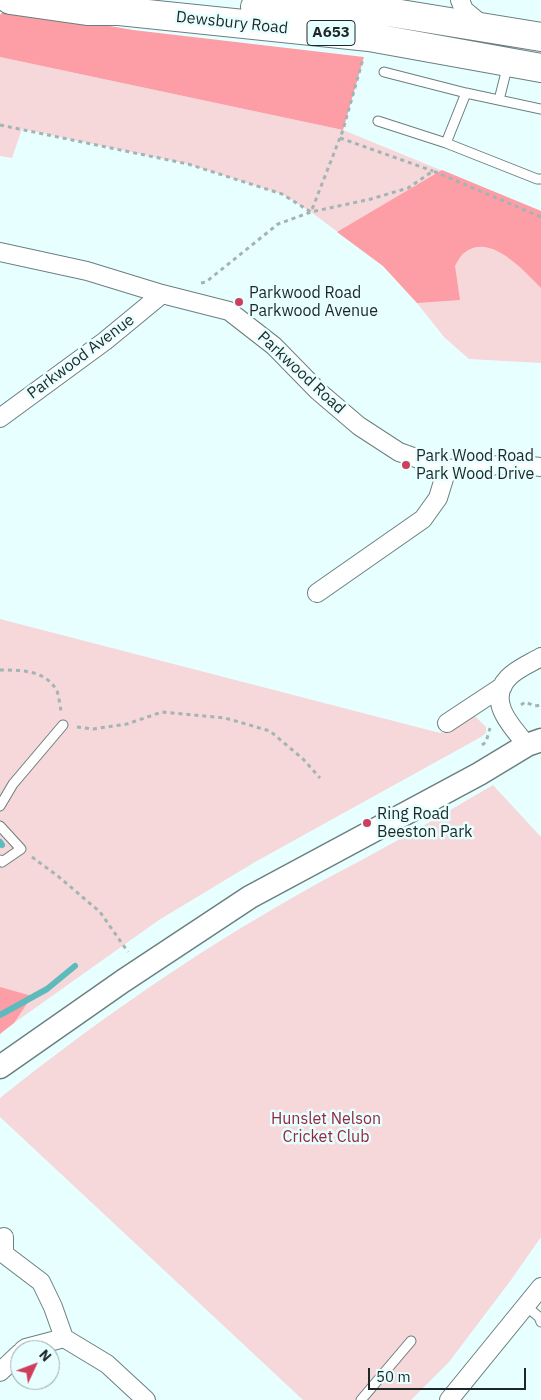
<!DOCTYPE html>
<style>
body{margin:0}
#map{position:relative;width:541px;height:1400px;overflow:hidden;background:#e8ffff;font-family:"IBM Plex Sans",sans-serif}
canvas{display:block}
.north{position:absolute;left:10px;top:1340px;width:50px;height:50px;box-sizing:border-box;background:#e8ffff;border:1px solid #97a8a9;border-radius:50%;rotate:47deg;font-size:14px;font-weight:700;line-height:20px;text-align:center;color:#1e2627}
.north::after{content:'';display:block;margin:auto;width:18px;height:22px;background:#cf3e5a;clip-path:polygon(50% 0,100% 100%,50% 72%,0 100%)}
.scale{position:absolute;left:368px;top:1368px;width:158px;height:22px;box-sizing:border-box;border:2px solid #1e2627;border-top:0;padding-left:6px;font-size:15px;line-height:18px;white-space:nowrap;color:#1e2627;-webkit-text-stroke:4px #e8ffff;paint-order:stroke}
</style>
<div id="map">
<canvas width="541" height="1400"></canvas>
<div class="north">N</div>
<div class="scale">50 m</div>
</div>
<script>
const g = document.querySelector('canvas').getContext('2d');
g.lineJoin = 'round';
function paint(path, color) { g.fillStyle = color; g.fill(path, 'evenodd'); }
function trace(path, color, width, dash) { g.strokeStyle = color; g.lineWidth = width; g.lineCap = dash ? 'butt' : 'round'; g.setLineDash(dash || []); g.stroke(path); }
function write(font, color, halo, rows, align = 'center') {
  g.font = font + ' "IBM Plex Sans",sans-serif'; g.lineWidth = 5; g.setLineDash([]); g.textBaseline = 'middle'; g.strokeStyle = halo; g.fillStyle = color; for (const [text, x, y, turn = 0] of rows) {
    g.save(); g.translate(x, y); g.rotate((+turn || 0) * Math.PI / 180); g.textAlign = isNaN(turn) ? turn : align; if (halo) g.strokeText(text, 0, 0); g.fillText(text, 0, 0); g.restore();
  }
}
paint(new Path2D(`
 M0 57 343 130 541 211V363L469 359 444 337 417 303 383 266 311 212 282 194 188 164 22 129 12 158 0 156Z
 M0 619 440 733 465 717H476L486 727V733L481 737 255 862 159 920 0 1033Z
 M493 785 541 837V1237L511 1280 449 1362 411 1400H303L0 1117V1098C94 1023 194 953 299 894 328 877 359 862 389 845 424 826 458 805 493 785Z`), '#f6d8da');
paint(new Path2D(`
 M6 8 133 30 364 57 343 130 0 57V15Z
 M442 170 541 211V288C523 270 490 232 464 253 460 256 457 262 455 266L460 300 417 303 383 266 337 232Z
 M0 987 32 996 14 1023 0 1034Z`), '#fd9da6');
trace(new Path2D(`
 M0 842 2 845
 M0 1015 47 989 75 966`), '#5dbabd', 6);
const service = new Path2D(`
 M384 72 466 93 541 109
 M499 100 508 64
 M378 121 446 143 537 179H541
 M446 143 466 93
 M0 806 13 784 63 725
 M0 826 21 849 2 862 0 860
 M526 1306 539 1317 541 1322
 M361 1400 411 1341`);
const minor = new Path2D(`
 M460 0 464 10 482 25
 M0 252 87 271 162 294 229 311 274 346 318 391 359 426 399 452 447 469 514 464 541 467
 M0 418 105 341 162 294
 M317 593 423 519 438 498 447 469
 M447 723 503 686
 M527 745C512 727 486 701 508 678 516 669 531 663 541 657
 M4 1237V1254L41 1282 53 1307 64 1338
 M23 1350 26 1348 64 1338 107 1364 146 1400
 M0 1372 20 1353
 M449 1400 541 1287`);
const tertiary = new Path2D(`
 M0 1067 123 981 250 897 479 774 527 745 541 740`);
const primary = new Path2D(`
 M10 0 87 11H119L369 37 541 68
 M255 7 280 10 388 12 541 37`);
trace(service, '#6b7f80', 11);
trace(minor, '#6b7f80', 20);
trace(tertiary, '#6b7f80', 25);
trace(primary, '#6b7f80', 30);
trace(new Path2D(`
 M0 125 188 164 282 194 311 212 371 199 408 188 433 171 541 217
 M340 138 433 171
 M201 283 206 282 278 224 311 212 343 130 363 59
 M0 670C21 670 46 670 57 691 59 697 60 705 61 711
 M521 705 525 702 535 706 541 705
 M77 727 93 729 127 724 162 712 225 718 270 731 303 759 320 778
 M482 745 486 742 490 728
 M32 857 59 877 100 912 128 952`), '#a2b4b4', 3, [4, 4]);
trace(service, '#fff', 9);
trace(minor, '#fff', 18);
trace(tertiary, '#fff', 22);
trace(primary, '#fff', 28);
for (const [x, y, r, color] of [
 [239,302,5,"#cf3e5a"],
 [406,465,5,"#cf3e5a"],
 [367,823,5,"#cf3e5a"]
]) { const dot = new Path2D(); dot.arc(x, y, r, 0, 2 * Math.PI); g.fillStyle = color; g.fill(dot); trace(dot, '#e8ffff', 2); }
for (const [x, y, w] of [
 [331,33,48]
]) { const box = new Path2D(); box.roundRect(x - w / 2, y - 12.5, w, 25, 4); g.fillStyle = '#e8ffff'; g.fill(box); trace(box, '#1e2627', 1); }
write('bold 15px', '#1e2627', null, [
 ["A653",331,33]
]);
write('16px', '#1e2627', '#e8ffff', [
 ["Dewsbury Road",232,23,6],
 ["Parkwood Avenue",81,357,-37],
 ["Parkwood Road",301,373,43]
]);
write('16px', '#1e2627', '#e8ffff', [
 ["Parkwood Road",249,293],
 ["Parkwood Avenue",249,311],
 ["Park Wood Road",416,456],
 ["Park Wood Drive",416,474],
 ["Ring Road",377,814],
 ["Beeston Park",377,832]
], 'left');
write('16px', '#96283e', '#e8ffff', [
 ["Hunslet Nelson",326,1119],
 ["Cricket Club",326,1137]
]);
</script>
